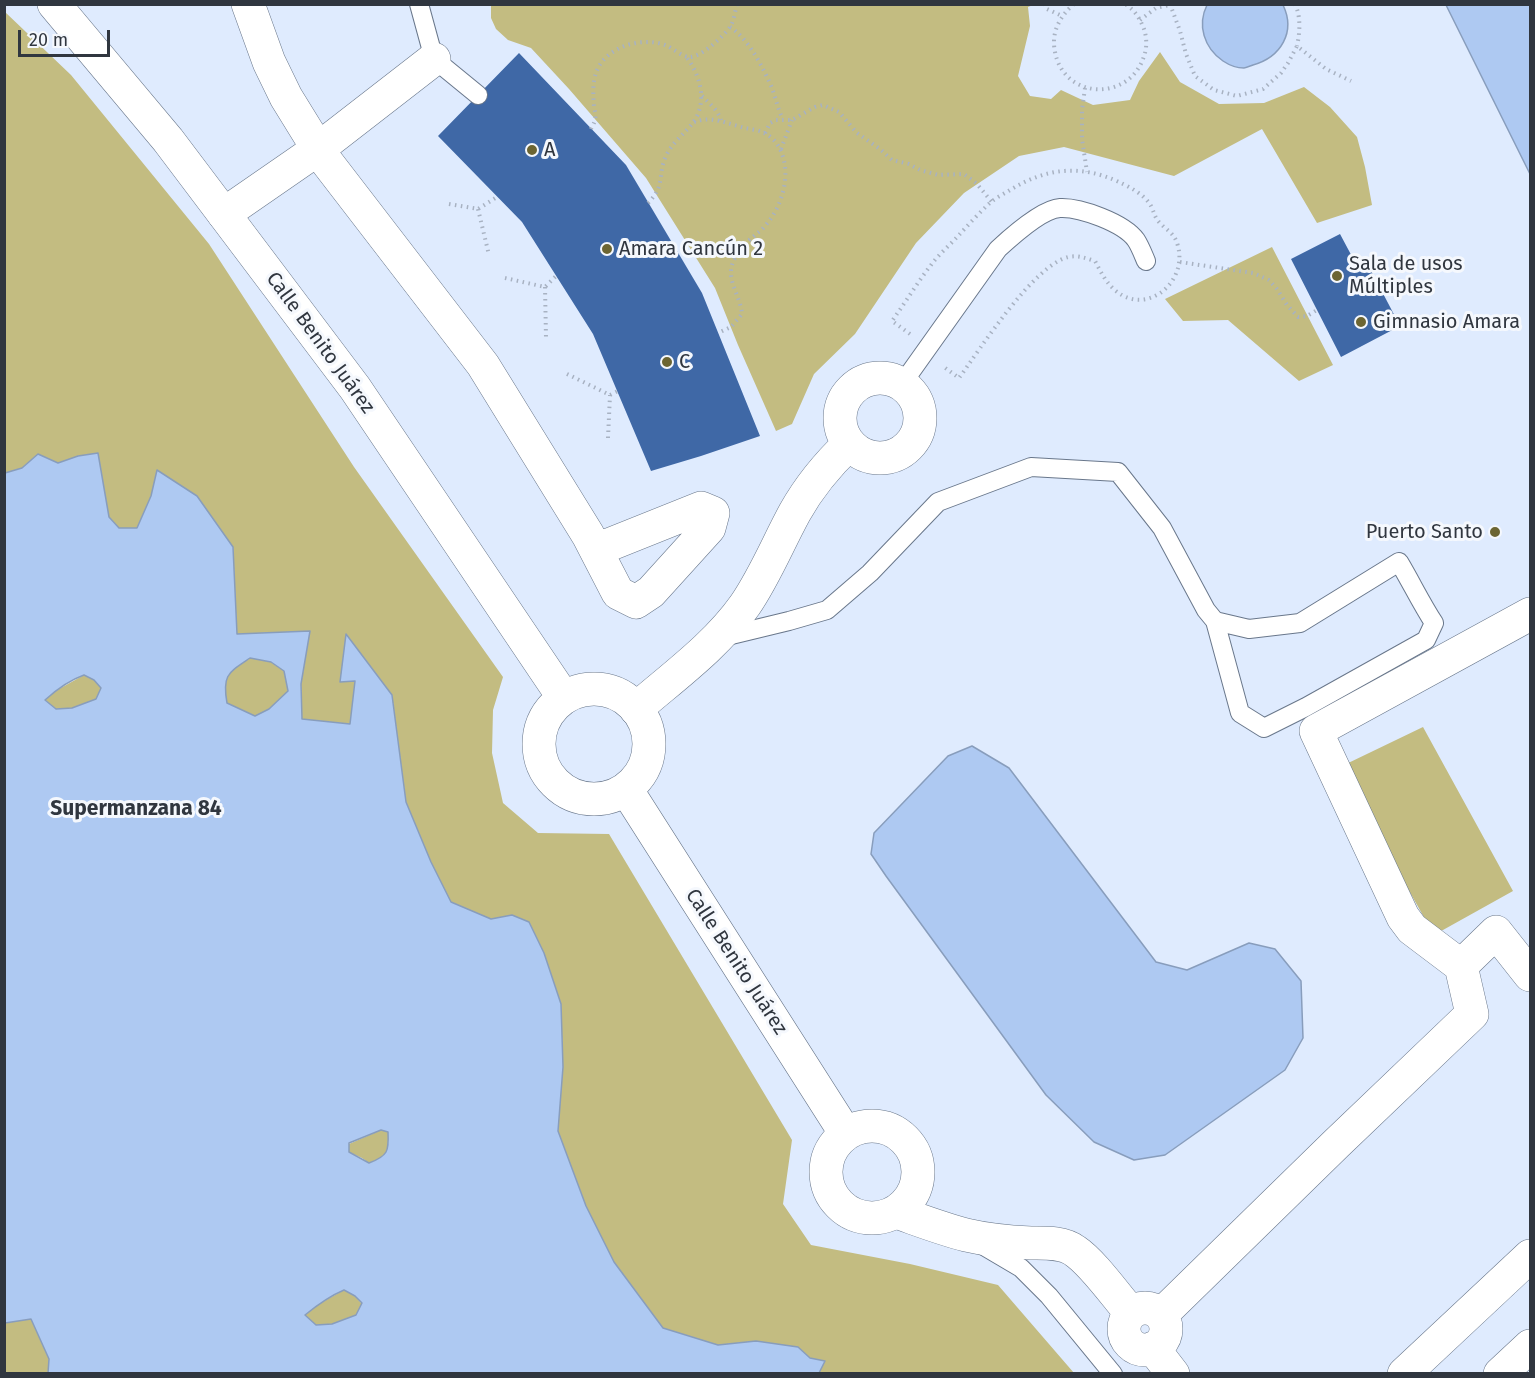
<!DOCTYPE html>
<meta charset="utf-8">
<style>
body{margin:0}
#map{position:relative;width:1535px;height:1378px;overflow:hidden;background:#dfebfe;font-family:"Fira Sans",sans-serif}
canvas{display:block}
.frame{position:absolute;inset:0;border:6px solid #30363f;pointer-events:none}
.scale{position:absolute;left:18px;top:30px;width:92px;height:27px;box-sizing:border-box;border:3px solid #30363f;border-top:0;padding-left:8px;font-size:18px;line-height:21px;white-space:nowrap;color:#30363f;-webkit-text-stroke:4px #f5f8fd;paint-order:stroke}
</style>
<div id="map">
<canvas width="1535" height="1378"></canvas>
<div class="frame"></div>
<div class="scale">20 m</div>
</div>
<script>
const g = document.querySelector('canvas').getContext('2d');
g.lineJoin = 'round';
function paint(path, color) { g.fillStyle = color; g.fill(path, 'evenodd'); }
function trace(path, color, width, dash) { g.strokeStyle = color; g.lineWidth = width; g.lineCap = dash ? 'butt' : 'round'; g.setLineDash(dash || []); g.stroke(path); }
function write(font, color, halo, rows, align = 'center') {
  g.font = font + ' "Fira Sans",sans-serif'; g.lineWidth = 6; g.setLineDash([]); g.textBaseline = 'middle'; g.strokeStyle = halo; g.fillStyle = color; for (const [text, x, y, turn = 0] of rows) {
    g.save(); g.translate(x, y); g.rotate((+turn || 0) * Math.PI / 180); g.textAlign = isNaN(turn) ? turn : align; if (halo) g.strokeText(text, 0, 0); g.fillText(text, 0, 0); g.restore();
  }
}
paint(new Path2D(`
 M491 5H1033L1028 7 1030 26 1018 76 1030 96 1051 99 1061 90 1093 105 1130 100 1139 81 1160 52 1180 82 1219 104 1264 103 1304 87 1330 107 1357 137 1365 167 1372 205 1317 223 1262 129 1174 176 1064 147 1019 156 964 193 916 243 855 334 814 374 792 424 776 431 738 345 715 288 646 178 569 89 531 48 508 40 496 29 491 18Z
 M4 11 71 75 209 244 354 467 503 677 493 710 492 753 503 803 538 833 609 834 792 1140 783 1204 811 1245 910 1264 998 1285 1074 1373H819L825 1361 810 1358 798 1347 756 1341 718 1345 663 1328 614 1262 586 1206 557 1131 563 1067 561 1005 544 953 529 922 512 915 491 919 451 903 431 862 406 802 392 695 346 635 341 682 355 681 350 724 302 719 301 684 310 631 237 634 233 547 158 470 151 496 137 528H119L109 517 98 454 78 456 58 463 38 454 22 468 5 473Z
 M1272 247 1333 365 1299 381 1228 320 1183 321 1165 299Z
 M250 658 271 662 284 671 288 692 269 709 255 716 227 703C222 674 227 674 250 658Z
 M84 675 94 680 102 688 96 699 72 708 56 709 44 699 59 689Z
 M1423 727 1513 891 1434 935 1403 880 1342 766Z
 M381 1130 388 1131C389 1151 388 1156 369 1163L362 1158 349 1152V1144Z
 M344 1290 355 1296 362 1304 356 1315 332 1324 316 1325 305 1315 319 1304Z
 M31 1319 49 1359 48 1373 5 1374V1323Z`), '#c3bc81');
const water = new Path2D(`
 M1283 5C1296 32 1281 57 1253 65 1253 65 1245 68 1244 68 1237 68 1229 65 1223 61 1204 48 1197 25 1207 5Z
 M1446 5H1530V174L1529 172Z
 M98 453 109 517 119 528H137L151 496 157 470 197 496 233 547 237 634 310 631 301 684 302 719 350 724 355 681 340 682 346 634 392 695 406 802 431 862 451 902 491 919 512 915 529 922 544 953 561 1004 563 1067 558 1131 586 1206 614 1262 663 1328 718 1345 756 1341 798 1347 810 1358 825 1361 819 1373H48L49 1359 31 1319 5 1323V473L22 468 38 454 58 463 78 456ZM250 658 271 662 284 671 288 691 269 709 255 716 227 703C222 675 228 673 250 658ZM84 675 94 680 101 688 96 699 72 708 56 709 45 700C56 690 70 680 84 675ZM381 1130 388 1132C389 1151 388 1156 369 1163L349 1152V1143ZM344 1290 355 1296 362 1303 356 1315 332 1324 316 1325 305 1315C316 1306 330 1296 344 1290Z
 M972 746 1009 768 1156 962 1187 970 1249 943 1275 949 1301 981 1303 1038 1285 1070 1165 1155 1134 1160 1094 1142 1046 1095 886 876 871 854 874 833 948 756Z`);
paint(water, '#aec9f2');
trace(water, '#889dbc', 1.5);
paint(new Path2D(`
 M519 53 626 165 702 293 760 436 701 456 651 471 593 334 522 222 438 136Z
 M1340 234 1356 264 1365 259 1400 326 1341 357 1291 259Z`), '#3f68a6');
const service = new Path2D(`
 M419 4 434 59 478 95
 M902 384 998 249C1011 237 1042 209 1060 208 1080 207 1124 223 1136 240 1140 246 1143 254 1146 261
 M723 637 789 621 827 610 870 573 938 502 1031 467 1118 472 1162 528 1206 610 1215 621 1249 629 1300 623 1399 562C1411 582 1421 603 1434 623L1426 640 1306 707 1264 728 1240 713 1215 621
 M982 1245 1021 1268 1049 1296 1113 1374`);
const minor = new Path2D(`
 M248 4 269 62 286 97 323 157 483 365 588 535 618 593 636 602 651 592 709 528 713 513 701 508 596 550
 M224 214 318 149 434 59
 M840 418a40 40 0 1 1 80 0a40 40 0 1 1-80 0Z
 M636 709C674 676 716 646 745 605 765 576 778 543 795 512 809 487 828 464 849 444
 M1461 966 1412 929 1403 917 1316 731 1530 614
 M896 1212C919 1220 942 1229 966 1235 987 1240 1009 1242 1031 1243 1045 1243 1063 1242 1075 1251 1093 1263 1116 1296 1131 1313
 M1124 1329a21 21 0 1 1 42 0a21 21 0 1 1-42 0Z
 M1161 1315 1336 1144 1472 1014 1461 966 1496 932 1530 975
 M1153 1348 1173 1374
 M1404 1374 1530 1256
 M1500 1374 1530 1346`);
const tertiary = new Path2D(`
 M54 4 168 140 355 388 564 698
 M539 744a55 55 0 1 1 110 0a55 55 0 1 1-110 0Z
 M626 789 846 1134
 M826 1172a46 46 0 1 1 92 0a46 46 0 1 1-92 0Z`);
trace(service, '#69778b', 20);
trace(minor, '#69778b', 34);
trace(tertiary, '#69778b', 34);
trace(new Path2D(`
 M1044 4 1047 9 1062 16
 M1074 4C1059 17 1051 33 1055 52 1064 100 1130 102 1144 56 1147 48 1147 38 1144 29 1140 19 1135 10 1125 4
 M1170 4 1180 31 1186 54 1195 76 1214 90 1237 96 1263 89 1281 73 1288 63 1297 46 1326 69 1351 81
 M1295 4C1301 17 1300 32 1297 46
 M1140 20 1156 8 1170 5
 M730 27C748 38 764 69 772 88 776 99 778 110 783 119
 M1085 88 1082 110V139L1087 172
 M702 96C709 103 718 110 721 120
 M694 122C710 116 723 122 738 126 744 128 750 129 756 130 769 133 778 142 782 154 791 178 781 209 764 227 761 231 757 233 754 236 745 243 735 255 732 265 727 281 741 298 742 314L731 327 718 333
 M591 129C592 126 594 124 595 120 596 116 595 111 594 107 593 92 592 79 599 66 612 45 643 37 665 45 673 48 682 57 690 57 701 57 724 36 730 27 734 21 735 11 737 4
 M765 133 770 123 776 120H792L815 107 823 105 839 112 857 133 880 149 892 160 909 164 920 170 938 175 964 174 976 183 992 202
 M781 149 792 120
 M648 203C666 185 657 176 666 156 672 143 683 135 692 124 708 104 701 76 687 58
 M449 204 478 209 497 197
 M478 209 489 255
 M1180 262 1253 273 1269 280 1277 289 1287 305 1298 317 1307 316 1317 310
 M505 278 545 287 556 276
 M545 287 546 338
 M910 334 892 321C905 303 917 283 931 265 939 254 950 245 959 235 969 224 980 212 991 202 997 197 1004 194 1010 190 1046 168 1080 164 1119 182 1130 187 1145 195 1151 206 1154 212 1155 218 1159 222 1166 230 1174 233 1177 243 1190 280 1148 317 1116 291 1106 283 1101 272 1095 261 1085 258 1078 255 1068 257 1033 266 981 348 959 378L944 367
 M567 374 610 395 618 391
 M608 438 610 395`), '#a8b2c2', 4, [1.5, 4.5]);
trace(service, '#fff', 18);
trace(minor, '#fff', 33);
trace(tertiary, '#fff', 33);
for (const [x, y, r, color] of [
 [532,150,6,"#6c6532"],
 [607,249,6,"#6c6532"],
 [1337,276,6,"#6c6532"],
 [1361,322,6,"#6c6532"],
 [667,362,6,"#6c6532"],
 [1495,532,6,"#6c6532"]
]) { const dot = new Path2D(); dot.arc(x, y, r, 0, 2 * Math.PI); g.fillStyle = color; g.fill(dot); trace(dot, '#f5f8fd', 2); }
write('20px', '#30363f', '#f5f8fd', [
 ["A",544,150],
 ["Amara Cancún 2",619,249],
 ["Sala de usos",1349,264],
 ["Múltiples",1349,287],
 ["Gimnasio Amara",1373,322],
 ["C",679,362],
 ["Puerto Santo",1483,532,"right"]
], 'left');
write('20px', '#30363f', '#f5f8fd', [
 ["Calle Benito Juárez",320,343,54],
 ["Calle Benito Juárez",736,962,57]
]);
write('bold 21px', '#30363f', '#f5f8fd', [
 ["Supermanzana 84",136,809]
]);
</script>
